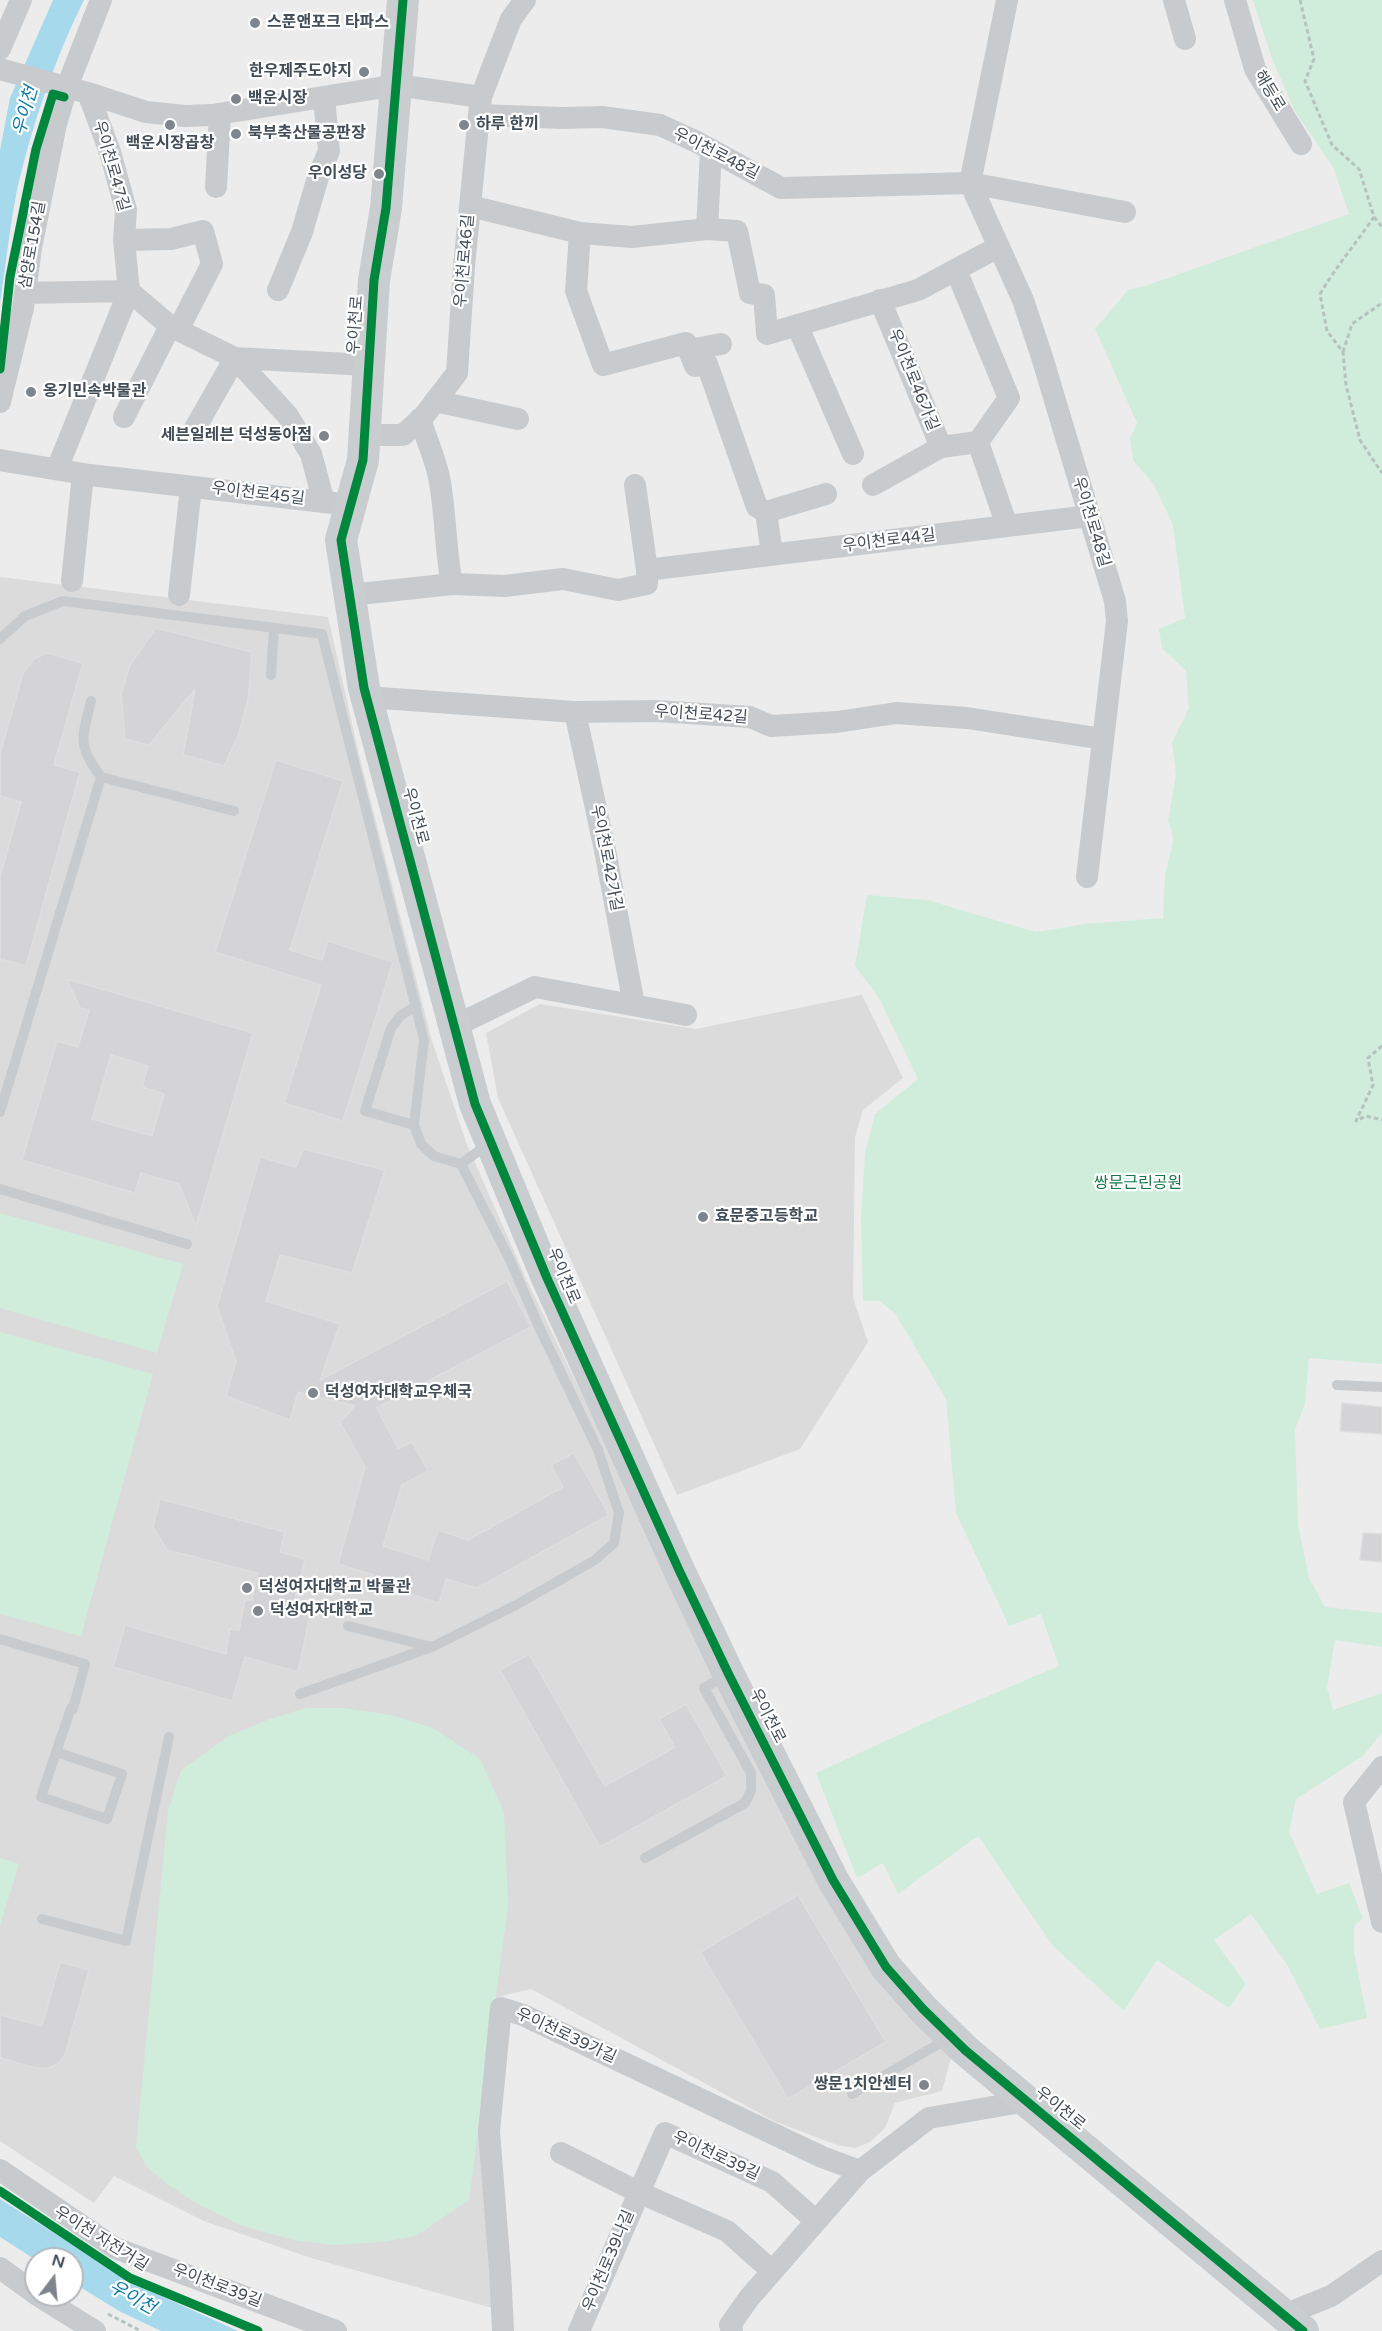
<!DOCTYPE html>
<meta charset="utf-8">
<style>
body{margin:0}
#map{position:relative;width:1382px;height:2331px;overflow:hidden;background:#edecec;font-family:"Varela Round",sans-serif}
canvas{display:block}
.north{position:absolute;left:24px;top:2247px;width:60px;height:60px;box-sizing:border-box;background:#fff;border:2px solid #b4b8bc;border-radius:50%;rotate:16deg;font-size:16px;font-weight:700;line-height:24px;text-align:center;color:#444e58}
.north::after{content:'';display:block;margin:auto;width:21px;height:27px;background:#7f858c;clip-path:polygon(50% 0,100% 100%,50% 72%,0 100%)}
</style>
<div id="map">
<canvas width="1382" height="2331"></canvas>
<div class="north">N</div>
</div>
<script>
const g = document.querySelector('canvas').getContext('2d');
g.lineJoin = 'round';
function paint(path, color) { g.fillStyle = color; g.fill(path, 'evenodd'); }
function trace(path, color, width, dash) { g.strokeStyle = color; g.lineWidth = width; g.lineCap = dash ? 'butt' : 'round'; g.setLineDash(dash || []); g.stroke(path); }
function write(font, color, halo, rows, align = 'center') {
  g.font = font + ' "Varela Round","Noto Sans KR",sans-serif'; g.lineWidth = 4.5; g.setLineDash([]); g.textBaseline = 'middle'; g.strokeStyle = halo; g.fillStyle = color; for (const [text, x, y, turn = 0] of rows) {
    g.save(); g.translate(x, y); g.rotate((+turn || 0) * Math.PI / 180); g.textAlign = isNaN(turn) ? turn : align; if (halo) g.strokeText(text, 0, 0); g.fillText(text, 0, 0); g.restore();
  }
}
paint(new Path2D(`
 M0 577 328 617 361 763 432 1041 466 1142 527 1281 711 1662 953 2050 942 2091 895 2103 885 2128 870 2142 855 2148 837 2145 776 2122 531 1989 498 1997 496 2309 311 2258 204 2221 114 2176 94 2203 0 2141Z
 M862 995 903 1078 863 1110 855 1137 853 1298 868 1342 800 1449 677 1495 498 1098 486 1033 540 1004 696 1029Z`), '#dbdbdc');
paint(new Path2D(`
 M1253 0H1382V1364L1309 1358 1305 1404 1295 1429 1298 1525 1309 1578 1325 1607 1382 1613V1647L1335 1640 1327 1688 1333 1710 1382 1693V1733L1363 1756 1296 1799 1289 1832 1317 1894 1349 1883 1363 1918 1354 1926V1951L1367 2018 1320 2029 1286 1963 1251 1914 1214 1940 1246 1984 1229 2008 1157 1960 1124 2011 1053 1946 978 1836 898 1894 883 1863 857 1878 816 1773 931 1720 1059 1666 1041 1614 1009 1626 956 1513 946 1399 895 1313 879 1301H863L861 1219 865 1153 875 1114 918 1079 879 998 855 966 867 895 927 900 1036 932 1085 924 1163 918 1165 875 1173 842 1172 832 1168 821 1176 774 1172 743 1189 708 1186 671 1162 648 1159 629 1185 618 1173 525 1154 485 1133 460 1130 438 1137 423 1095 329 1128 290 1148 285 1349 214 1333 167 1294 110 1271 56Z
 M0 1213 183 1264 157 1353 0 1308Z
 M0 1332 153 1374 81 1636 0 1614Z
 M306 1708H344L391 1715 433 1728 480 1759 504 1812 508 1905 469 2200 416 2236 381 2242 334 2245 293 2240 240 2225 196 2203 167 2184 147 2167 136 2148 168 1811 181 1770 229 1736 270 1719Z
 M0 1858 19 1864 0 1925Z`), '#d0eddc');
paint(new Path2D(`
 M53 0H84C55 58 33 122 18 185 10 224 6 264 0 303V150L10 98Z
 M0 2199 137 2285 238 2331H161L119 2311 72 2282V2259L36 2260 0 2237Z`), '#a5d9eb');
const building = new Path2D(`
 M156 628 252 652 248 700 238 736 224 766 183 755 195 689 149 745 125 739 121 694 130 665Z
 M47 653 83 663 54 765 80 772 26 966 0 959V877L21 802 0 796V754L23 673 34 659Z
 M276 760 343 781 290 950 322 960 328 941 393 962 343 1121 284 1103 321 985 215 952Z
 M67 979 253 1033 196 1226 179 1184 141 1173 135 1193 22 1160 57 1041 78 1047 89 1010 80 1008ZM111 1055 148 1066 142 1087 164 1094 152 1136 92 1119Z
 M303 1149 385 1170 352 1273 280 1255 266 1301 340 1324 320 1380 507 1281 531 1327 377 1408 398 1449 412 1442 428 1471 402 1485 383 1546 428 1560 438 1530 468 1540 563 1487 551 1465 574 1453 609 1515 477 1588 446 1579 439 1603 372 1583 374 1575 338 1564 365 1467 340 1422 355 1406 298 1392 290 1420 226 1396 236 1362 217 1306 260 1157 296 1167Z
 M1342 1403 1382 1407V1434L1340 1431Z
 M160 1499 285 1532 280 1552 305 1559 294 1602 312 1606 298 1672 245 1657 232 1701 113 1667 125 1625 226 1654 230 1629 239 1630 245 1600H252L258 1573 167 1550 153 1527Z
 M1363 1533 1382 1534V1562L1360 1560Z
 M529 1654 605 1786 675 1747 659 1719 686 1704 727 1776 600 1847 500 1670Z
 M798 1895 886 2042 788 2099 700 1952Z
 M60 1962 89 1970 65 2055 58 2064 49 2068H36L0 2058V2015L42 2026Z`);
paint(building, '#d4d4d7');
trace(building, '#dededf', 1.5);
trace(new Path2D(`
 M1300 0 1314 59 1305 81 1332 145 1359 169 1374 217C1356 243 1336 267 1320 294L1327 331 1343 352 1346 385 1360 440 1382 473
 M1374 217 1382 227
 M1343 352 1352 324 1382 303
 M1382 1046 1368 1058 1373 1085 1356 1121 1366 1116 1382 1120
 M108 2314 141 2331`), '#b5c2be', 3, [4.5, 3]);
trace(new Path2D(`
 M0 639 25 616 63 601 322 634 424 1040 414 1125 421 1144 434 1156 461 1164
 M271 675 274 628
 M101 777 234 811
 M0 1112 101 777C77 745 82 738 91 701
 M414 1125 365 1111 391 1028 400 1016 416 1006
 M0 1189 187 1244
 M1337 1385 1382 1387
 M348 1626 432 1647
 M0 1639 85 1664 73 1709
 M300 1694 432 1647 516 1605 595 1560 614 1543 619 1513 598 1450 539 1327 510 1260 461 1164 488 1144
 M56 1752 122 1774 107 1819 41 1797 71 1708
 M645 1858 745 1803 751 1791V1773L704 1688 726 1676
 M42 1919 126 1941 169 1737
 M852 2094 949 2038`), '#c8cbcd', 10);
trace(new Path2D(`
 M1007 0 970 183 1023 300 1042 357 1115 601 1117 621 1087 877
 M1174 0 1185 39
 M1235 0 1255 69 1301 144
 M0 49 21 0
 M0 69 88 93 146 112 185 116 212 115 397 85 481 97 511 19 525 0
 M88 93 110 152 126 210 124 240 129 291 170 326 235 358 368 365
 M481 97 479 115 563 118 602 117 660 125 697 142 781 188 970 183 1125 212
 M216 187 220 114
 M470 206 580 233 632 237 707 229 737 231 750 293 764 295 767 334 918 290 998 247
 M707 229 711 150
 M580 233 576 291 603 365 686 343 695 366 707 364 757 507 766 512 772 554
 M124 240 171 239 203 231 212 264 178 330
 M278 290 302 232 318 177 329 151 324 97
 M25 293 129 291
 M880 300 941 447
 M797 325 853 454
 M689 350 721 344
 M435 401 518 419
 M0 402 23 308 31 248 56 124 67 87 101 0
 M124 417 170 326
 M420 419C426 438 435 458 439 477 446 513 445 549 452 584
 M194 430 235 358 288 416 311 454 324 502
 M364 435H403L423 417 457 373 464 267 479 115
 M978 442 1007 526
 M0 460 90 475 350 505
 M57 469 129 291
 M635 485 647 570
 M873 485 941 447 978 442 1009 398 956 270
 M766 512 826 494
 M72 581 83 474
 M179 595 191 487
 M350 595 452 584 504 586 563 579 618 590 647 584V570L1089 516
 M367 697 575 712 656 711 750 717 771 726 837 722 896 713 967 718 1103 739
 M575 712 605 850 634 1005
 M455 1026 535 987 686 1015
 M1382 1767 1354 1802 1382 1922
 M561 2153 638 2192 727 2231 772 2271
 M0 2170 115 2248 336 2331
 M0 2268 36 2294
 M37 2295 95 2331
 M1284 2315 1331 2296 1382 2261
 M503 2331 500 2270 489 2131 501 2008 523 2015 822 2157 860 2171
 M579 2331 665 2133 772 2182 816 2221
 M732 2331 730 2325 749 2298 860 2171 929 2118 1027 2101`), '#c8cbcd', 22);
trace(new Path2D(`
 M403 0 386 208 374 280 363 460 341 540 364 688 475 1104 547 1278 679 1570 729 1675 833 1880 886 1967 923 2009 965 2050 1303 2331`), '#c9cdd0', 32);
trace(new Path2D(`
 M403 0 386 208 374 280 363 460 341 540 364 688 475 1104 547 1278 679 1570 729 1675 833 1880 886 1967 923 2009 965 2050 1303 2331
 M0 369 10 277 36 149 53 94 64 97
 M0 2191 130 2278 258 2331`), '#00873e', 9);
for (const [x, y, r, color] of [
 [255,23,6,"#7f858c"],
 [364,72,6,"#7f858c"],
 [236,99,6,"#7f858c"],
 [170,125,6,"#7f858c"],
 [464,125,6,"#7f858c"],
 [236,134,6,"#7f858c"],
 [379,174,6,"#7f858c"],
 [31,392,6,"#7f858c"],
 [324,436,6,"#7f858c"],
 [703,1217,6,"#7f858c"],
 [313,1393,6,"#7f858c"],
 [247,1588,6,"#7f858c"],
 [258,1611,6,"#7f858c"],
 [924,2085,6,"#7f858c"]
]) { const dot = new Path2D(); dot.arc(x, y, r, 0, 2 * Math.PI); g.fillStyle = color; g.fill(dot); trace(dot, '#fff', 2); }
write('bold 16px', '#444e58', '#fff', [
 ["스푼앤포크 타파스",267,23],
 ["한우제주도야지",352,72,"right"],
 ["백운시장",248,99],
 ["하루 한끼",476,125],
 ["북부축산물공판장",248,134],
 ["백운시장곱창",170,144,"center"],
 ["우이성당",367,174,"right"],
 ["옹기민속박물관",43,392],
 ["세븐일레븐 덕성동아점",312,436,"right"],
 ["효문중고등학교",715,1217],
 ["덕성여자대학교우체국",325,1393],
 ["덕성여자대학교 박물관",259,1588],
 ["덕성여자대학교",270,1611],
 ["쌍문1치안센터",912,2085,"right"]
], 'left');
write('16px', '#444e58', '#fff', [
 ["해등로",1269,91,59],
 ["우이천로48길",716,154,27],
 ["우이천로47길",111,166,74],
 ["삼양로154길",33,245,-80],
 ["우이천로46길",465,261,-85],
 ["우이천로",356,325,-86],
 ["우이천로46가길",913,380,68],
 ["우이천로45길",258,494,7],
 ["우이천로48길",1091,522,73],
 ["우이천로44길",889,541,-7],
 ["우이천로42길",701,715,4],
 ["우이천로",415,816,75],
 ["우이천로42가길",606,858,79],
 ["우이천로",563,1276,67],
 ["우이천로",767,1716,63],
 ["우이천로39가길",566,2036,25],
 ["우이천로",1060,2109,39],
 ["우이천로39길",716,2156,25],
 ["우이천 자전거길",101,2239,32],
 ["우이천로39나길",609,2261,-67],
 ["우이천로39길",217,2286,21]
]);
write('16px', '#17774b', '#fff', [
 ["쌍문근린공원",1138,1184]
]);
write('italic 18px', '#0e7ca2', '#fff', [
 ["우이천",26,111,-74],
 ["우이천",132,2298,29]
]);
</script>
